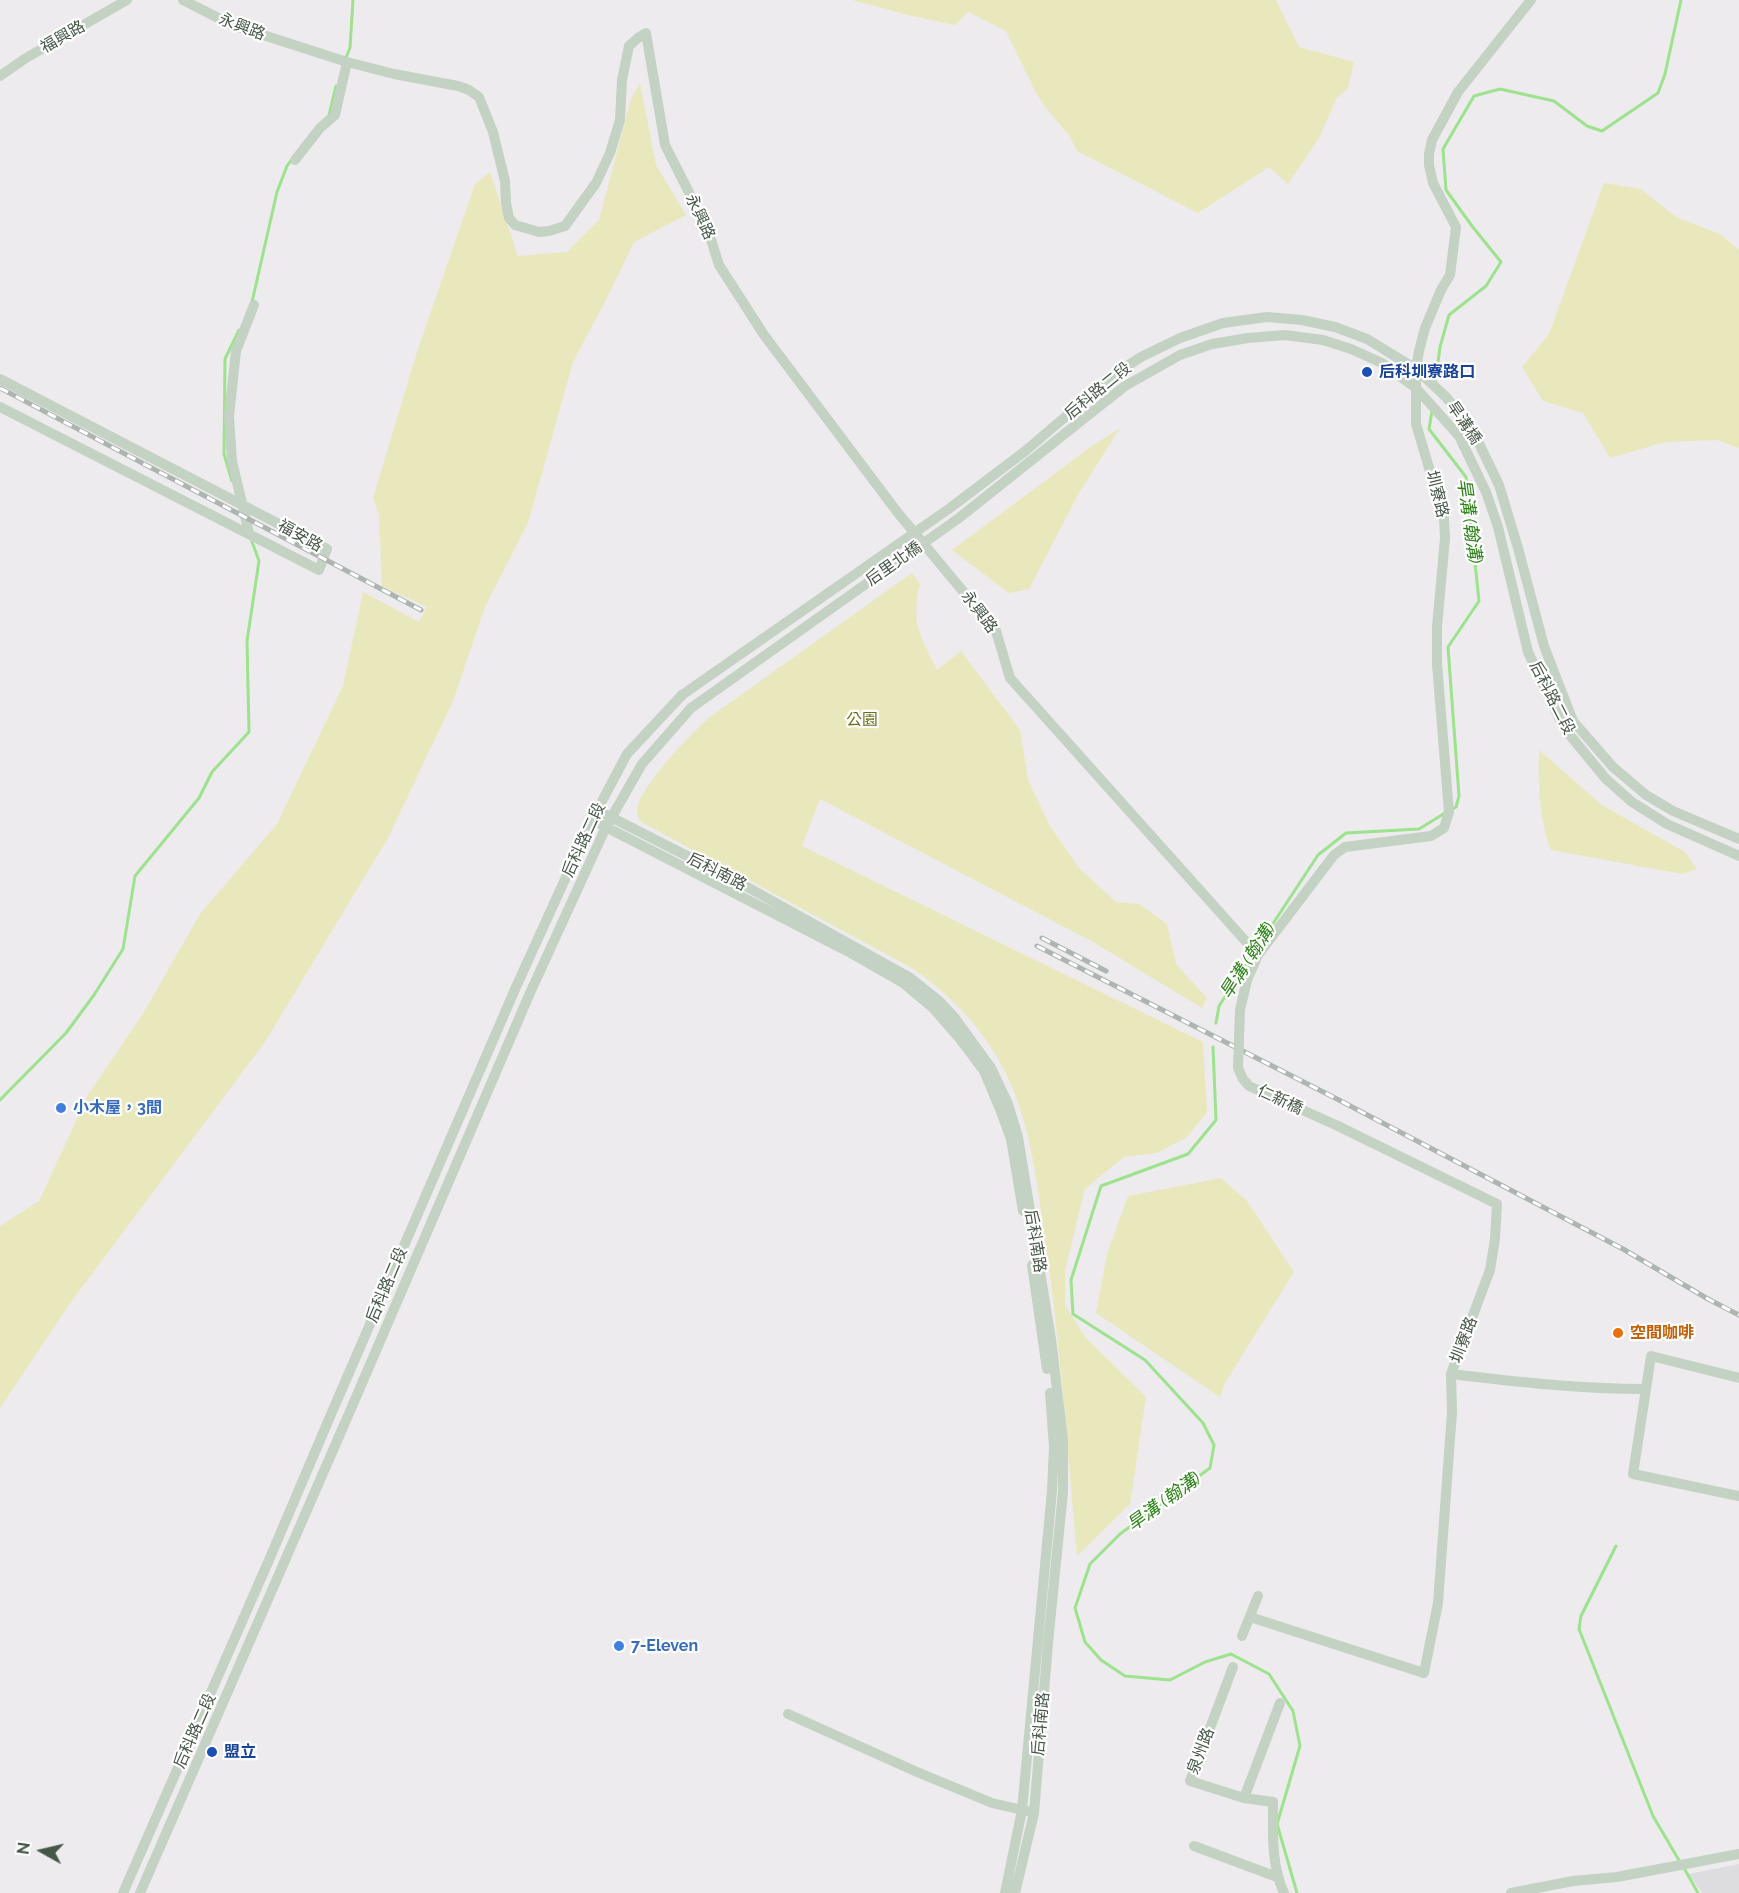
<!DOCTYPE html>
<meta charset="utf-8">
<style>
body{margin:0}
#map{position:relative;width:1739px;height:1893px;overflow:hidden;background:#edebee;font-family:Raleway,sans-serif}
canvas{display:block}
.north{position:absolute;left:12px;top:1821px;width:60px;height:60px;-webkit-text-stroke:4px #fff;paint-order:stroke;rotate:278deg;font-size:16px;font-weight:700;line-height:24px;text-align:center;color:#465747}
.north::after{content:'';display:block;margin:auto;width:21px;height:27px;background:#465747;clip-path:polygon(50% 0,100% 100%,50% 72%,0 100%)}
</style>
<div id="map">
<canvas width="1739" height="1893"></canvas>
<div class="north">N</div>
</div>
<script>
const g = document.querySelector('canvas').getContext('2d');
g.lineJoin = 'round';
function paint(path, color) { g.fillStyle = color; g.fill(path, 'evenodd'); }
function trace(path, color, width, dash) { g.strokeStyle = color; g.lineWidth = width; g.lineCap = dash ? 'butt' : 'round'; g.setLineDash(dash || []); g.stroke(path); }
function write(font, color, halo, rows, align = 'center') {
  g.font = font + ' Raleway,"Noto Sans TC",sans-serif'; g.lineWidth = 4.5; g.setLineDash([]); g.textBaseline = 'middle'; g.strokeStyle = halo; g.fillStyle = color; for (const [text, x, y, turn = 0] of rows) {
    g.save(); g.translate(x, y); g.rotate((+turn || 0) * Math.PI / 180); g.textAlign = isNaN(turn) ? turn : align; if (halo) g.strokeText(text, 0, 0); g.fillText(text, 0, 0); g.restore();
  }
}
paint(new Path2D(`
 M1739 1864V1893H1702L1689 1874Z`), '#dddcdf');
paint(new Path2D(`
 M852 0H1276L1299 47 1354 62 1348 88 1336 99 1319 138 1288 184 1269 167 1198 213 1077 151 1069 135 1046 108 1036 93 1006 31 968 12 955 25 908 15Z
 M640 83 656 165 686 215 634 242 608 296 573 362 528 523 485 607 453 701 388 838 265 1042 71 1302 0 1408V1226L39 1201 88 1095 144 1012 200 914 277 824 343 686 363 592 419 622 427 607 382 586 379 515 373 498 417 352 475 184 490 172 518 256 567 252 599 220 631 99Z
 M1604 183 1641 189 1676 217 1720 234 1739 250V448L1717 440 1665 442 1610 458 1583 413 1543 401 1522 367 1549 334Z
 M1120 428 1079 493 1029 589 1009 593 952 550 1092 446Z
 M912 573 920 584C910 621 921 638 937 670L961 651 1020 730 1028 780 1050 826 1079 868 1116 902 1139 904 1167 924 1176 964 1207 998 1202 1008 1093 942 820 799 802 846 1203 1042 1207 1112 1187 1137 1157 1153 1124 1157 1085 1189 1065 1270V1305L1086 1338 1146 1397 1130 1504 1077 1556C1067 1446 1060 1335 1043 1226 1036 1176 1030 1126 1009 1080 988 1034 954 997 912 968L643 823C639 819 637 816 637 810 638 789 693 731 710 717Z
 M1539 750 1602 805 1685 852 1697 869 1682 874 1551 850C1539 819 1538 783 1539 750Z
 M1221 1178 1247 1201 1294 1272 1225 1383 1220 1397 1096 1313 1107 1254 1128 1196Z`), '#e9e8bc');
trace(new Path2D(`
 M345 60 350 48 353 0
 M329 115 336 86
 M252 302 277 192 287 166 292 159
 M1435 384 1440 347 1449 315 1486 286 1501 262 1472 226 1446 190 1443 149 1474 96 1500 89 1554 101 1587 126 1602 131 1658 93 1665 74 1681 0
 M1432 411 1429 429 1466 477 1479 601 1448 647 1459 796 1456 807 1451 810
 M232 481 224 454 225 359 239 330
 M1257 948 1318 855 1346 833 1419 829 1445 813
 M1216 1023 1219 1006 1253 954
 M1213 1047 1216 1120 1188 1154 1101 1186 1071 1280 1073 1314 1145 1360 1203 1423 1214 1445 1210 1468 1120 1534 1090 1564 1075 1608 1085 1642 1101 1660 1125 1676 1170 1680 1205 1662 1231 1654 1269 1674 1293 1711 1300 1746 1277 1824 1297 1893
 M0 1100 66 1033 94 995 123 949 135 876 199 798 212 772 249 732 247 641 259 561 251 539
 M1616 1546 1581 1616 1579 1629 1653 1816 1680 1862
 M1684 1868 1698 1893`), '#9de28d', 3);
trace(new Path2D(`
 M183 0 232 25 347 62 394 74 458 86 469 90 479 97 493 132 505 181 506 203 509 218 515 225 539 232 549 231 565 226 596 183 610 153 620 120 622 80 629 46 639 37 646 33 665 145 708 230 719 265 764 335 898 513 996 631 1010 678 1258 955 1334 855 1345 847 1431 836 1444 828 1449 812 1437 664V627L1445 538 1444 518 1416 424V369L1419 351 1425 328 1441 290 1450 275 1456 227 1433 183 1429 165V154L1432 140 1458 92 1531 0
 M0 76 26 58 127 0
 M295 160 320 128 335 115 347 62
 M0 379 327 549 319 570 0 407
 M1092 412 1125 386 1180 355 1212 344 1248 338 1285 335 1323 340 1351 349 1382 363 1416 388 1459 436 1486 492 1498 527 1528 652 1564 728 1606 779 1632 802 1667 824 1739 856
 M1024 452 1118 372 1141 357 1180 338 1223 323 1267 317 1302 320 1335 327 1367 339 1416 369 1446 397 1472 429 1499 485 1518 548 1544 646 1573 721 1613 767 1646 795 1673 811 1739 839
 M249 533 232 461 229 416 236 351 254 305
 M597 810 740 883 909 977 939 1001 954 1017 991 1068 1008 1104 1018 1137 1051 1339 1063 1440V1492L1048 1643 1034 1813 1015 1893
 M600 824 847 951 903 983 933 1008 960 1039 984 1071 1000 1109 1011 1139 1023 1211
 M1338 1126 1497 1204 1495 1239 1490 1270 1451 1374C1516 1382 1581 1389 1646 1389L1651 1356 1739 1378
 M1032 1265 1047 1369
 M1646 1389 1633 1474 1739 1496
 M1250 1617 1424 1673 1438 1603 1452 1412 1451 1374
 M1242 1636 1258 1596
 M1233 1667 1190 1781 1244 1798 1273 1802C1273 1834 1271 1864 1284 1893
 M788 1714 917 1772 992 1803 1027 1811
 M1244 1798 1280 1703
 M1194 1846 1277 1877
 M123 1893 269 1560 329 1419 516 987 592 820 627 754 682 695
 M140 1893 344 1425 530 993 606 827 642 764 691 708
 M1005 1893 1022 1810 1052 1491 1054 1447 1050 1393
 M1511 1893 1573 1881 1617 1877 1739 1854`), '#c3d2c3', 10);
const rail = new Path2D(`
 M0 388 421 610
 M1042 938 1106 971
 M1037 946 1337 1099 1623 1249 1708 1299 1739 1315`);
trace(rail, '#aeb5b0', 5);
trace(rail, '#fff', 3, [9]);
trace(new Path2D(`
 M682 695 950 508 1024 452
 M691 708 959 518 1092 412
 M1258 955 1247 980 1240 1010 1238 1068 1243 1079 1249 1086 1338 1126`), '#c3d2c3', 10);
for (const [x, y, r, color] of [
 [1367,372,6,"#1a4fb4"],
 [61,1108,6,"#3f7fe0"],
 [1618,1333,6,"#e8710a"],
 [619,1646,6,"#3f7fe0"],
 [212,1752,6,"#1a4fb4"]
]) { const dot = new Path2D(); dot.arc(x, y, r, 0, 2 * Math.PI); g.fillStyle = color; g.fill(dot); trace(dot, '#fff', 2); }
write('16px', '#465747', '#fff', [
 ["永興路",242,27,21],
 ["福興路",63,37,-30],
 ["永興路",700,217,65],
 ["后科路二段",1098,391,-39],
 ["旱溝橋",1464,423,56],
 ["圳寮路",1437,494,76],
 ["福安路",300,536,29],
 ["后里北橋",894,564,-35],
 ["永興路",979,612,53],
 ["后科路二段",1552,698,63],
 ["后科路二段",584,840,-65],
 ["后科南路",717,872,27],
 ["仁新橋",1280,1100,25],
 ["后科南路",1035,1241,81],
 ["后科路二段",387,1285,-67],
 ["圳寮路",1464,1340,-69],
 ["后科南路",1041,1724,-85],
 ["后科路二段",195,1731,-66],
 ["泉州路",1201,1751,-69]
]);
write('bold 16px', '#164399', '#fff', [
 ["后科圳寮路口",1379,372],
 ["盟立",224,1752]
], 'left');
write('16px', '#68701e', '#fff', [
 ["公園",862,720]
]);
write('bold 16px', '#366cbe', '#fff', [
 ["小木屋，3間",73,1108],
 ["7-Eleven",631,1646]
], 'left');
write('bold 16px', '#c56008', '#fff', [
 ["空間咖啡",1630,1333]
], 'left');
write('italic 18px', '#2c8317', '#fff', [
 ["旱溝 (翰溝)",1469,521,82],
 ["旱溝 (翰溝)",1248,961,-57],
 ["旱溝 (翰溝)",1164,1502,-36]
]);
</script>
